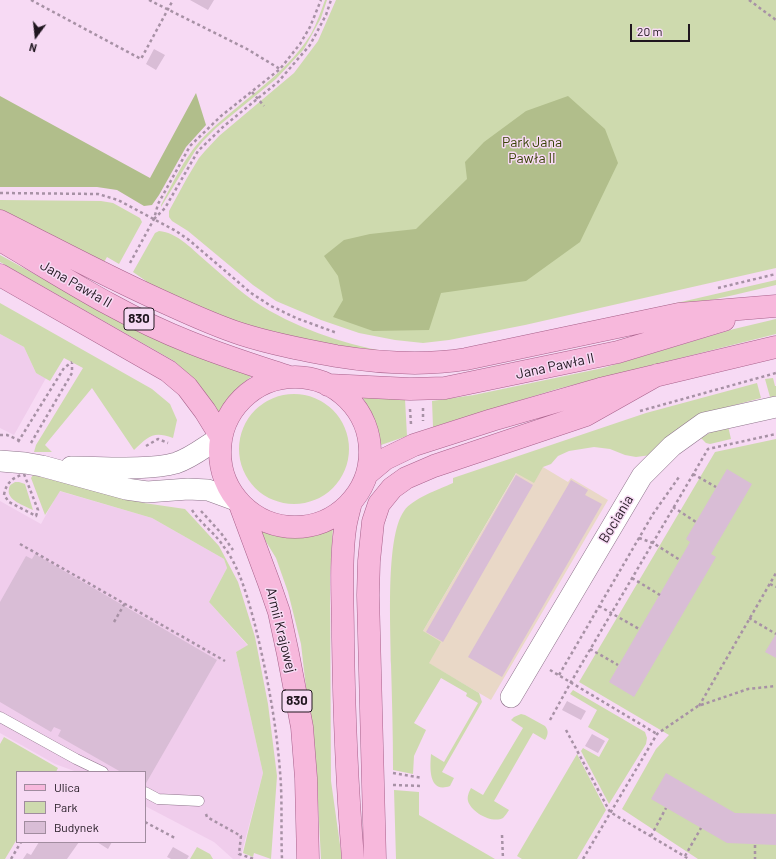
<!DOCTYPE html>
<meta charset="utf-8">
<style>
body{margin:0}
#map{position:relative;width:776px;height:859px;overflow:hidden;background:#f7daf4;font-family:Barlow,sans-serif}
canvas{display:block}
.legend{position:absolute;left:16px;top:771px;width:130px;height:72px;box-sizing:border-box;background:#f7daf4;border:1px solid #a18c9f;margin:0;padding:5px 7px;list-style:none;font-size:12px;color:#20161f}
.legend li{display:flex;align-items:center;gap:8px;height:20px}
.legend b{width:20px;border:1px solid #a18c9f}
.north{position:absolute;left:16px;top:16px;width:40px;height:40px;-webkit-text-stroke:3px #f7daf4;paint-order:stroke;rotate:195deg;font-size:11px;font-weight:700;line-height:16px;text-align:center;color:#20161f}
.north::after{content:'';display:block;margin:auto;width:14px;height:18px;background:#20161f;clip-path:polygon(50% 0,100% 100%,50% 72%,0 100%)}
.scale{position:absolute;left:630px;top:24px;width:60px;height:18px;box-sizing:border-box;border:2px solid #20161f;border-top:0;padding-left:5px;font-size:12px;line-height:14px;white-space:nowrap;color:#20161f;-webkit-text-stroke:3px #f7daf4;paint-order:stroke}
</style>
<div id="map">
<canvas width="776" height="859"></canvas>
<ul class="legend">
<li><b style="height:5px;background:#f7b8dc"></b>Ulica</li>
<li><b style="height:11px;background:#cedaae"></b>Park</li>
<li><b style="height:11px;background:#d9bdd6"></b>Budynek</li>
</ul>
<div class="north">N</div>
<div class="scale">20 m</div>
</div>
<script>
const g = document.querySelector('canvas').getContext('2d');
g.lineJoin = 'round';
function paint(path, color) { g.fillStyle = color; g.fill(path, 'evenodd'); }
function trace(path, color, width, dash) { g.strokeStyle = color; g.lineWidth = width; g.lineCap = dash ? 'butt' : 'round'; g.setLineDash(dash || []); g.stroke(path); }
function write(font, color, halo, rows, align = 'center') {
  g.font = font + ' Barlow,sans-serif'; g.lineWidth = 3; g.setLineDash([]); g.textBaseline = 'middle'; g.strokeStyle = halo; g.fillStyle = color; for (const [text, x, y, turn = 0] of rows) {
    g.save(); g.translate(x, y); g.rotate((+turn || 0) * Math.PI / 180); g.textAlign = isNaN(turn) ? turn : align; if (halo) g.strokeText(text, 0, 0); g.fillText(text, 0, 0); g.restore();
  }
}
paint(new Path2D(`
 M0 334 24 347 36 373 46 378 14 435 0 428Z
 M59 491 152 518 224 559 227 568 209 602 248 646 236 652 263 773 240 859H233L214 842 145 806V772H77L55 764 0 733V501L41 524Z`), '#f0cdec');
paint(new Path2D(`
 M543 467 568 482 571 478 608 500 491 700 428 663 423 631 517 472Z`), '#e9d8c7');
paint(new Path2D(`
 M325 0H327L321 18 304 49 276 79 216 128 203 141 195 151 161 207V205C172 185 183 160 199 142 234 104 283 79 311 34 317 23 321 11 325 0Z
 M336 0H776V268L525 325 449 340 423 343 395 340 359 333 321 320 276 301 253 285 188 231 172 221 169 217V211L187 178 199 158 205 151 219 136 294 73 318 41Z
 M0 200 101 201 113 203 140 218 142 222 119 264 107 257 103 264 0 211Z
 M159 231C177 232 194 251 207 262 227 279 246 298 270 311 311 334 356 347 403 355H382L258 331 144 286 146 281 133 272 155 233Z
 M0 255 114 318 254 374 235 390 218 412 199 384 174 361 0 262Z
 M776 280V285C664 312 551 334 438 354L668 305Z
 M0 303 152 389 170 404 177 420 173 438C153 431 149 436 134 450L92 388 45 445 52 452H34L36 445 83 368 64 358 50 381 36 373 24 347 0 334Z
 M776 319V334L557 389 433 427 432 401 474 395 603 368 734 329Z
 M773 378 775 386H776V396L770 397 765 379Z
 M757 383 761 398 705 413 651 455 636 457 625 455 610 449 594 447 569 451 558 456 551 464 543 467 534 483 516 473 423 631 441 642 429 663 479 693 482 702 442 772 454 778 450 786C428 794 430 767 431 754L444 762 478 703 466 696 467 693 441 678 414 723 426 730 414 756 413 774 393 770C393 735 392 699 391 664 391 631 385 537 404 511 413 498 438 490 453 483V478L646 413Z
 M239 449a55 55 0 1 1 110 0a55 55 0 1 1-110 0Z
 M362 396 405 399 407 436 381 445C378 427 371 412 362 396Z
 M728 426 731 439 710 444 706 443 701 438 713 431Z
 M776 439V859H698L622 809 656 749 669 735 579 682 715 452Z
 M33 475 144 503 185 509 219 546 238 582 255 637 268 704 277 776 271 859 254 853 253 857 243 853 247 836 263 773 236 652 248 645 209 602 227 568 224 559 152 518 60 491 45 515 31 478Z
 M15 482H19L25 484 33 510C25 506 6 500 9 489 9 485 12 484 15 482Z
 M333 526 330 576 331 781 342 859H321L317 783 301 644 288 592 276 558 257 527C289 535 302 538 333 526Z
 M573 690 645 732 647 738 646 744 609 804 581 751 583 748 599 757 609 739 588 727 597 710 570 694Z
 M521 714 525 715 545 726C549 731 548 735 545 740L533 733 494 801 509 810C507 813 505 816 503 818 492 824 471 812 468 801 467 796 469 792 471 788L483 795 523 728 511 720 514 717Z
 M4 737 58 768 56 772H17V839L5 859H0V744Z
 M577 754 606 810 577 859H522L517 856Z
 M394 790 419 792V815L495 859H396Z
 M197 847 210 854 213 859H190Z`), '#cedaae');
paint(new Path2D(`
 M196 93 206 125 186 147 159 195 152 205 144 206 117 190 97 187H0V96L150 178Z
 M568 96 605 129 618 163 580 242 526 281 441 293 429 330 373 331 333 317 343 300 338 276 324 256 344 240 370 234 416 229 467 179 465 162 484 142 526 111Z`), '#b1be8b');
paint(new Path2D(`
 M190 0H214L208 10Z
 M154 49 165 55 156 70 146 64Z
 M727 469 752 484 711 554 716 557 634 697 609 682 690 542 686 539Z
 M516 475 533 485 443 642 426 632Z
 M571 480 588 490 585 495 602 504 502 677 468 657Z
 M35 554 217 660 145 785V772H121L58 736 61 730 54 727 51 732 0 702V602L26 556 32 559Z
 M776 634V658L765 652Z
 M567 701 586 711 581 720 562 710Z
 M592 734 605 741 598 753 585 746Z
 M666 773 735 813 776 814V845L727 843 651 799Z
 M39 842H79L67 859H23L27 853 31 855Z
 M97 842H112L108 849Z
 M173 847 189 856 187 859H171L167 857Z`), '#d9bdd6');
const lane = new Path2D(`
 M0 717 76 759 103 772
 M145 792 158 799 199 801`);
const street = new Path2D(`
 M0 461 25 463 42 466 126 489 147 492 188 489 208 490 238 501
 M71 467C101 467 148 471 176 463 192 458 207 445 221 437
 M511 697 642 476 672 446 704 423 776 407`);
const primary = new Path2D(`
 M0 221C56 249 111 279 168 304 192 315 216 326 241 334 272 344 304 350 336 356 379 363 423 366 466 359L679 314 776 306
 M0 240C61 276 122 316 189 342 221 355 256 366 289 377
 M0 275 168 371 187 387 205 411 221 437
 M220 452a75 75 0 1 1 150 0a75 75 0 1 1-150 0Z
 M328 385 410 389 445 388 618 352 724 320
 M367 474 385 459 414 445 492 420 600 389 776 347
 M239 502 269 583 279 612 288 654 302 727 306 778 308 859
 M351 502C349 511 346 520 345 529 340 564 343 602 343 638 344 712 347 785 353 859
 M375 859 368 595 369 561 373 522 379 504 392 488 406 478 434 466 586 415 657 375`);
trace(lane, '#8e748b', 11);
trace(street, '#8e748b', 22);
trace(primary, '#a8618b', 23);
trace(new Path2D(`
 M31 0 141 59 173 0
 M149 0 247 49 280 69
 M749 0 776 20
 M252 92 264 106
 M0 193 98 194 118 200 176 231 189 240 251 293 271 306 296 318 337 333
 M154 219 165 208 198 151 224 126 278 82 310 45 326 15 331 0
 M130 263 154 219 158 204 190 146 221 116 280 69 300 44 310 27 321 0
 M718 288 776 274
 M423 408V421
 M410 409 411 424
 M640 411 776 373
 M0 435H7L21 441
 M18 442 64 368 72 362
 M31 443 72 373V363
 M146 446 158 439 168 443
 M24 474 38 510 36 516 9 502 4 495C6 483 12 478 24 474Z
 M693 474 716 487
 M673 507 696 522
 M192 510C201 524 215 533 224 547 240 568 248 599 255 625 268 678 278 732 281 786 282 811 281 835 282 859
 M201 511 221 533 233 550
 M639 538 653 543 680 560
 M20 544 225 661
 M632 578 660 595
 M770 584 776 587
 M599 606 639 629
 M749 618 776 634
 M114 622 125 603
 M590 649 618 665
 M550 670 657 734
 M559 675 653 514 679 477
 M699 706 776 573
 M550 720 571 682 708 449 776 434
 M566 730 610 812 689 859
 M393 773 422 778
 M393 785 423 786
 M206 814 207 817 241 836 239 854 254 859
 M145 822 175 838
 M502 835 503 859
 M651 836 666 808
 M755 845V859
 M685 856 701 828
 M11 859 21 842
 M583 859 657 734 698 706 748 689 776 686`), '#a791a5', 2.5, [3, 3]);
trace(lane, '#fff', 10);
trace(street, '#fff', 21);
trace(primary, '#f7b8dc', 22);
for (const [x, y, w] of [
 [139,319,30],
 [297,701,30]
]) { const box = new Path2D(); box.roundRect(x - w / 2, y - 11, w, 22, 3); g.fillStyle = '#f7daf4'; g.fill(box); trace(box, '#20161f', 1); }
write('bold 13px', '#20161f', null, [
 ["830",139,319],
 ["830",297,701]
]);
write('14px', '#384306', '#f7daf4', [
 ["Park Jana",532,142],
 ["Pawła II",532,158]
]);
write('14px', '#20161f', '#f7daf4', [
 ["Jana Pawła II",76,284,30],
 ["Jana Pawła II",555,366,-12],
 ["Bociania",616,519,-59],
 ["Armii Krajowej",281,630,76]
]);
</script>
